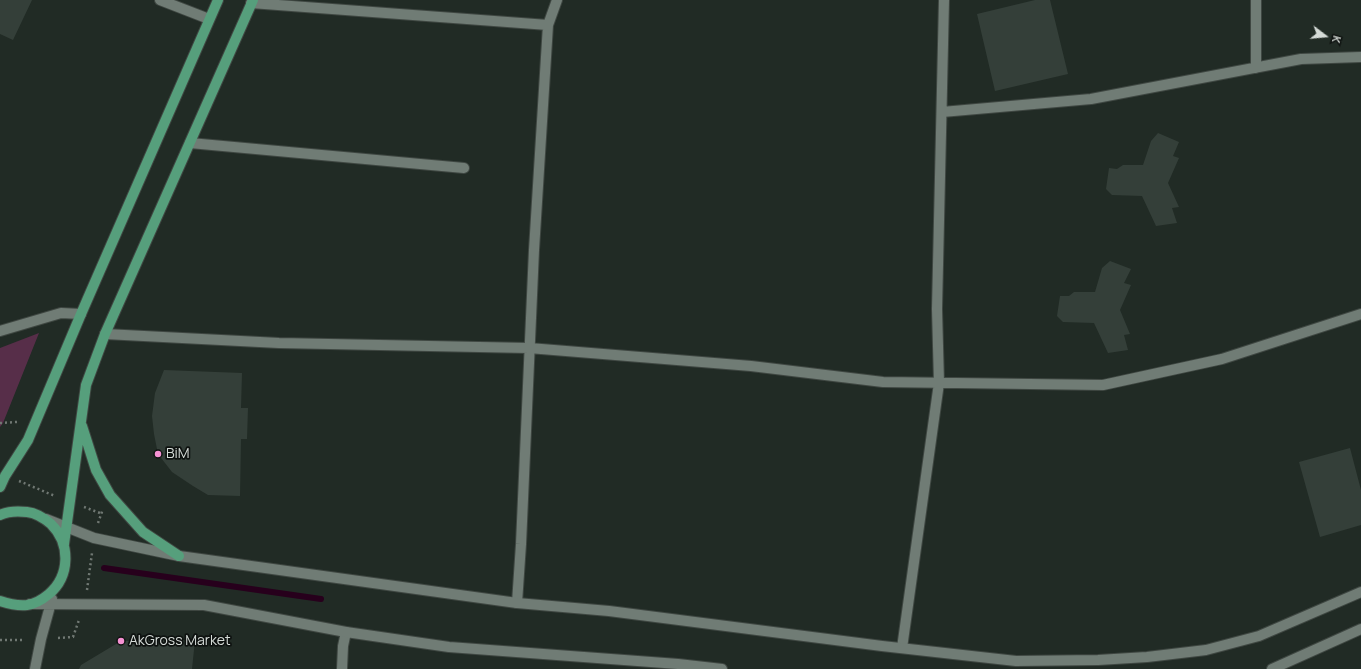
<!DOCTYPE html>
<style>
body{margin:0}
#map{position:relative;width:1361px;height:669px;overflow:hidden;background:#212b25;font-family:Manrope,sans-serif}
canvas{display:block}
.north{position:absolute;left:1305px;top:16px;width:40px;height:40px;-webkit-text-stroke:3px #0e1210;paint-order:stroke;rotate:106deg;font-size:11px;font-weight:700;line-height:16px;text-align:center;color:#d5dbd7}
.north::after{content:'';display:block;margin:auto;width:14px;height:18px;background:#d5dbd7;clip-path:polygon(50% 0,100% 100%,50% 72%,0 100%)}
</style>
<div id="map">
<canvas width="1361" height="669"></canvas>
<div class="north">K</div>
</div>
<script>
const g = document.querySelector('canvas').getContext('2d');
g.lineJoin = 'round';
function paint(path, color) { g.fillStyle = color; g.fill(path, 'evenodd'); }
function trace(path, color, width, dash) { g.strokeStyle = color; g.lineWidth = width; g.lineCap = dash ? 'butt' : 'round'; g.setLineDash(dash || []); g.stroke(path); }
function write(font, color, halo, rows, align = 'center') {
  g.font = font + ' Manrope,sans-serif'; g.lineWidth = 3.5; g.setLineDash([]); g.textBaseline = 'middle'; g.strokeStyle = halo; g.fillStyle = color; for (const [text, x, y, turn = 0] of rows) {
    g.save(); g.translate(x, y); g.rotate((+turn || 0) * Math.PI / 180); g.textAlign = isNaN(turn) ? turn : align; if (halo) g.strokeText(text, 0, 0); g.fillText(text, 0, 0); g.restore();
  }
}
paint(new Path2D(`
 M39 333 3 423 0 427V348Z`), '#572e49');
trace(new Path2D(`
 M104 568 321 599`), '#27001c', 6);
paint(new Path2D(`
 M0 0H32L13 40 0 34Z
 M1035 0H1050L1068 74 995 91 977 14Z
 M1158 133 1179 142 1173 156 1179 158 1168 183 1179 207 1172 208 1177 223 1156 226 1142 196 1112 195 1106 189 1109 168 1117 169 1123 165H1143L1151 141Z
 M1110 261 1131 269 1124 283 1131 285 1120 310 1130 334 1124 335 1128 350 1108 353 1094 323 1063 322 1057 316 1060 296H1069L1074 292H1095L1102 268Z
 M164 370 242 373 241 408H248L247 439H241L240 496 208 495 193 486 172 472 158 454 154 434 152 416 155 393Z
 M1350 448 1361 490V525L1320 537 1299 462Z
 M195 640 192 669H79L81 665 121 641Z`), '#343f39');
const minor = new Path2D(`
 M160 0 209 19
 M1256 0V68
 M251 3 548 25
 M942 112 1091 99 1301 59 1361 57
 M190 143 464 168
 M0 331 61 313 81 314
 M105 334 279 343 529 348 751 366 883 382 1103 385 1222 359 1361 314
 M517 603 521 544 534 250 548 25 557 0
 M902 648 939 383 937 309 944 0
 M342 669 343 646 346 632`);
const secondary = new Path2D(`
 M46 519 94 538 179 556 517 603 609 611 882 646 1016 661 1098 660 1147 657 1206 650 1259 636 1361 592
 M30 604 204 605 346 632 449 647 678 664 722 669
 M35 669 41 639 52 599
 M1272 669 1361 629`);
const primary = new Path2D(`
 M82 426 96 470 110 495 143 532 179 556
 M0 487 5 476 28 440 81 314 218 0
 M0 515C8 511 18 511 27 512 36 513 44 518 51 524 71 544 70 576 49 594 43 599 35 604 27 605 17 606 9 604 0 601
 M64 544 86 385 105 334 253 0`);
trace(minor, '#3f4742', 12);
trace(secondary, '#3f4742', 12);
trace(primary, '#3f4742', 12);
trace(new Path2D(`
 M0 423 17 422
 M19 481 55 496
 M84 507 100 513
 M98 523 103 509
 M87 590 92 553
 M58 638 73 637 79 620
 M0 640H25`), '#707873', 2.5, [2, 3]);
trace(minor, '#707c75', 10);
trace(secondary, '#707c75', 10);
trace(primary, '#569f7c', 10);
for (const [x, y, r, color] of [
 [158,454,4,"#f591d2"],
 [121,641,4,"#f591d2"]
]) { const dot = new Path2D(); dot.arc(x, y, r, 0, 2 * Math.PI); g.fillStyle = color; g.fill(dot); trace(dot, '#0e1210', 1.5); }
write('14px', '#d5dbd7', '#0e1210', [
 ["BiM",166,454],
 ["AkGross Market",129,641]
], 'left');
</script>
